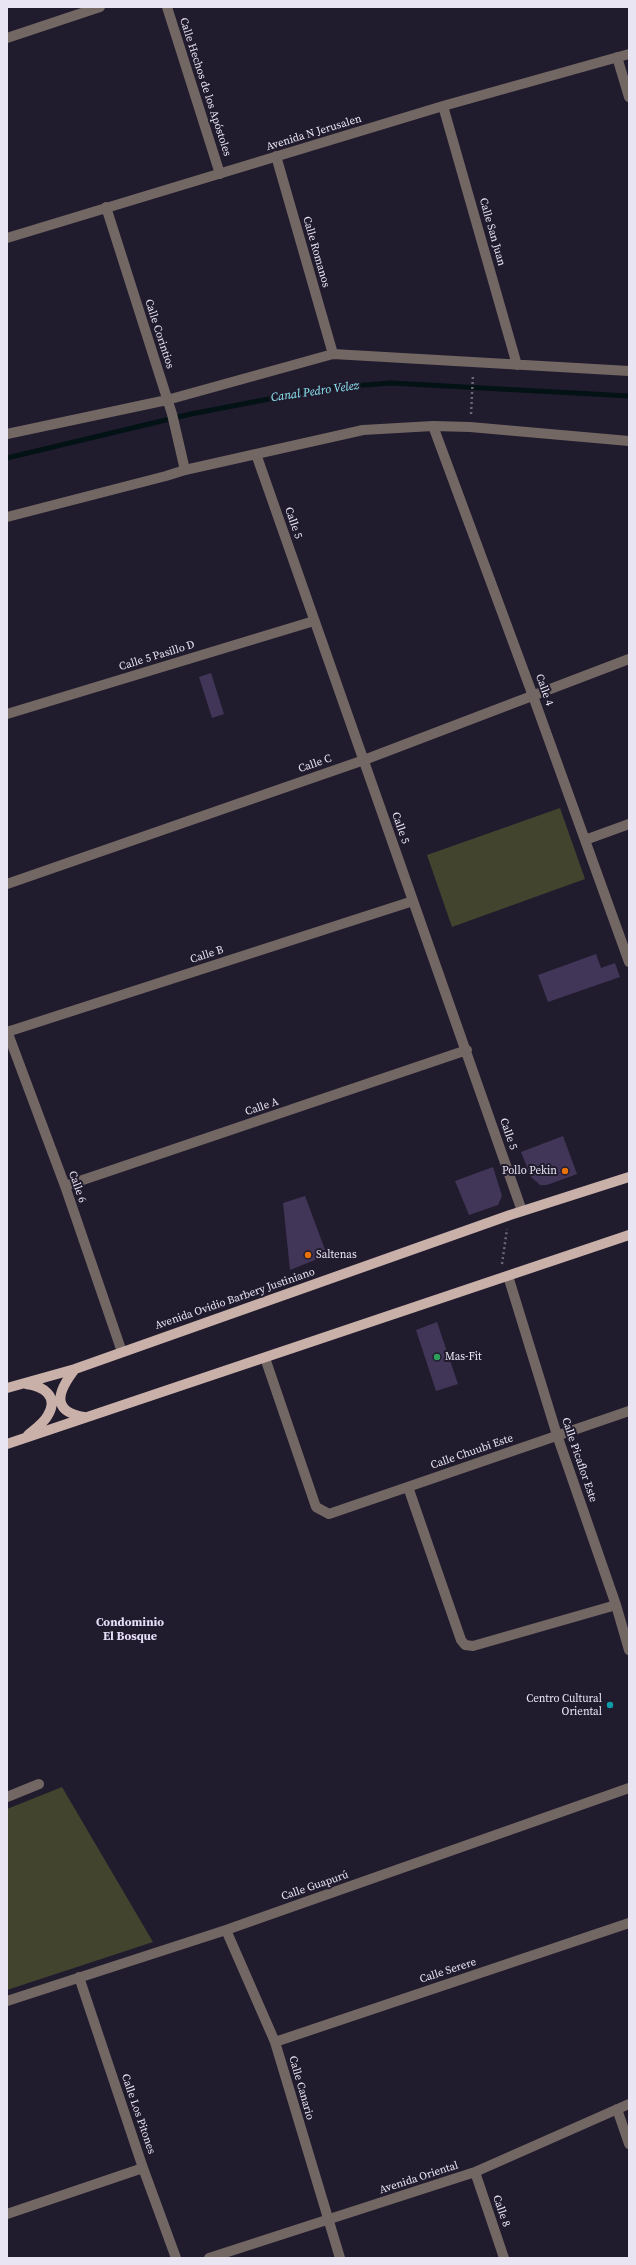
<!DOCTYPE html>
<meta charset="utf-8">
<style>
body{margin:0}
#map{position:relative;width:636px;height:2265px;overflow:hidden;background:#211b2e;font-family:"Source Serif 4",serif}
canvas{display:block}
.frame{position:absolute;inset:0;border:8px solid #e9e5f2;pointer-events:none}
</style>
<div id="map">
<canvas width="636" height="2265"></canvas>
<div class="frame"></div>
</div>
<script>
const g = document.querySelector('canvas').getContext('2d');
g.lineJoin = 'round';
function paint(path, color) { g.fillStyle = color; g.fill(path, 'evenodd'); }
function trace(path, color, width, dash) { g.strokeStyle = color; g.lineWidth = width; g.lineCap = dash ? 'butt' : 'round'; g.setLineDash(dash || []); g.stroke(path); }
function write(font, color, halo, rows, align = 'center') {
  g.font = font + ' "Source Serif 4",serif'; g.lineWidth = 4; g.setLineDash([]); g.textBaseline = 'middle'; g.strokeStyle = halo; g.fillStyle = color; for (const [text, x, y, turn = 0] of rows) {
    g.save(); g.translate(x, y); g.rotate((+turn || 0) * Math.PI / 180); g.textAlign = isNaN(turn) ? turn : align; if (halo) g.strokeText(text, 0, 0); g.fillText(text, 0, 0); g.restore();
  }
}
paint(new Path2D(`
 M560 808 585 879 452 927 427 855Z
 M62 1787 153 1942 7 1990V1809Z`), '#42442e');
trace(new Path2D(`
 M7 458 191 414 326 388 391 383 629 396`), '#031214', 5);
paint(new Path2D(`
 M211 673 224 714 212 718 199 677Z
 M596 954 601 968 615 963 620 977 548 1002 538 975Z
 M563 1136 577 1174 547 1185H540L531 1177 521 1152Z
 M493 1167 502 1196 498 1205 469 1215 455 1181Z
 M305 1196 327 1255 290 1270 283 1203Z
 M437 1322 458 1384 436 1391 416 1330Z`), '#413658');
trace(new Path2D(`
 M471 414 473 375
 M502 1264 507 1229`), '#6c6677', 2.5, [2, 3]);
trace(new Path2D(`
 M167 7 220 174
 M7 38 100 7
 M617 57 629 97
 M443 106 517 365
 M276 156 333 354
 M106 207 172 414 185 470
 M7 238 443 106 629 54
 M433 426 533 696 629 962
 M7 434 167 400 333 354 629 371
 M256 454 522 1211
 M7 517 166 476 185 470 363 430 433 426 470 427 629 441
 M7 714 314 621
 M585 840 629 824
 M7 884 364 760 629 659
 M7 1031 65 1186 122 1352
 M7 1032 413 901
 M65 1186 467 1050
 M508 1276 557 1435 616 1605 629 1650
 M265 1358 316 1507 329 1514 629 1411
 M408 1487 461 1640 465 1645 473 1646 616 1605
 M7 1797 39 1784
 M226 1930 275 2042 340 2258
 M79 1977 143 2168 176 2258
 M7 2001 226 1930 629 1788
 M275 2042 629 1923
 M617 2109 629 2144
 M475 2172 504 2258
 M7 2214 143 2168
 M209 2258 475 2172 629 2104`), '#736764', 10);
trace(new Path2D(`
 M75 1369C58 1391 50 1411 84 1417
 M26 1384C43 1386 59 1396 48 1415 44 1423 35 1429 28 1435
 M7 1388 75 1369 510 1215 629 1177
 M7 1444 629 1235`), '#c9b0a9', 10);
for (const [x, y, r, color] of [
 [565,1171,4,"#e8710a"],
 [308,1255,4,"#e8710a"],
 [437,1357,4,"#2e9e5b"],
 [610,1705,4,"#0f9aa8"]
]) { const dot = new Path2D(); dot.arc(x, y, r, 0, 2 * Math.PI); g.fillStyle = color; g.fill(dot); trace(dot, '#211b2e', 1.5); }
write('11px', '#e9e5f2', '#211b2e', [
 ["Calle Hechos de los Apóstoles",205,87,72],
 ["Avenida N Jerusalen",314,133,-17],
 ["Calle San Juan",492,232,74],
 ["Calle Romanos",316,252,74],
 ["Calle Corintios",159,334,72],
 ["Calle 5",293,523,71],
 ["Calle 5 Pasillo D",157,656,-17],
 ["Calle 4",544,690,70],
 ["Calle C",315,764,-19],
 ["Calle 5",400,828,71],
 ["Calle B",207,955,-18],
 ["Calle A",262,1107,-19],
 ["Calle 5",508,1134,71],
 ["Calle 6",77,1187,70],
 ["Avenida Ovidio Barbery Justiniano",235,1299,-19],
 ["Calle Chuubi Este",472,1452,-19],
 ["Calle Picaflor Este",579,1460,71],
 ["Calle Guapurú",315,1886,-19],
 ["Calle Serere",448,1971,-18],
 ["Calle Canario",301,2088,74],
 ["Calle Los Pitones",138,2114,71],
 ["Avenida Oriental",419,2178,-18],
 ["Calle 8",501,2211,71]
]);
write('11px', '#e9e5f2', '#211b2e', [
 ["Pollo Pekin",557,1171],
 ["Saltenas",316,1255,"left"],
 ["Mas-Fit",445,1357,"left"],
 ["Centro Cultural",602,1699],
 ["Oriental",602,1712]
], 'right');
write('italic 12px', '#8feaf6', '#211b2e', [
 ["Canal Pedro Velez",315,392,-8]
]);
write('bold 12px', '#e5def7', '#211b2e', [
 ["Condominio",130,1623],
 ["El Bosque",130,1637]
]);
</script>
